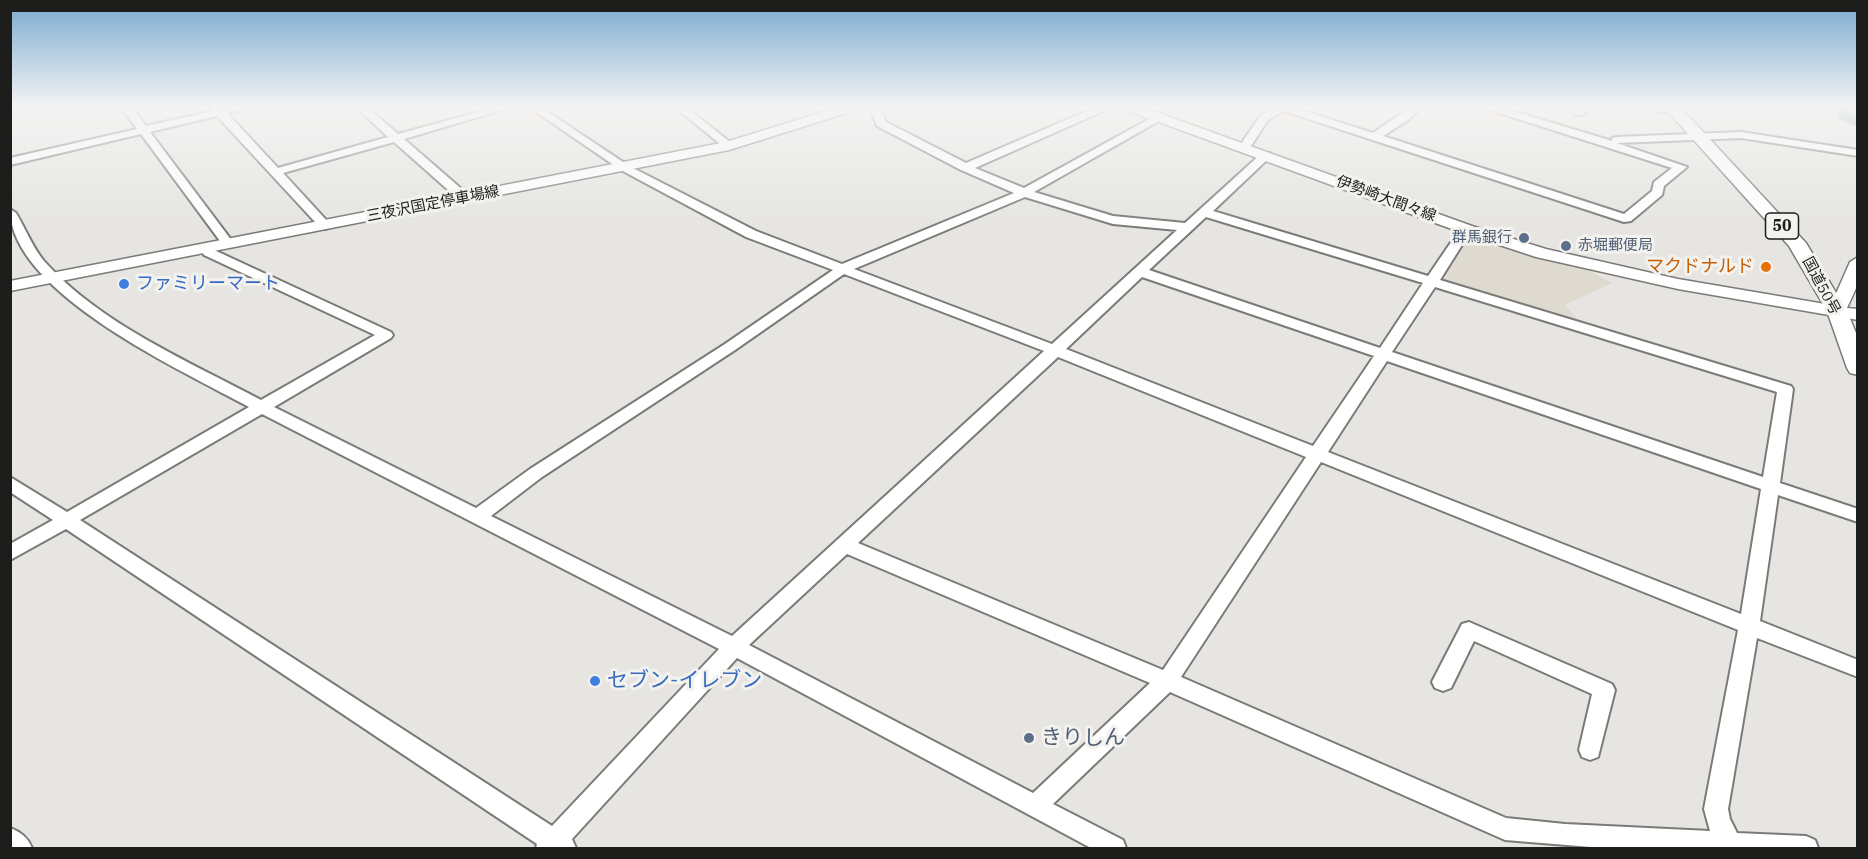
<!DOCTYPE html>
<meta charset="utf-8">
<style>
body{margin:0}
#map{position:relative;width:1868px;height:859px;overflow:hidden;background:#e6e5e2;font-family:"IBM Plex Serif",serif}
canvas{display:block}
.frame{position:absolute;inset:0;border:12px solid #1d1d1c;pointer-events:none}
</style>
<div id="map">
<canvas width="1868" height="859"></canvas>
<div class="frame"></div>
</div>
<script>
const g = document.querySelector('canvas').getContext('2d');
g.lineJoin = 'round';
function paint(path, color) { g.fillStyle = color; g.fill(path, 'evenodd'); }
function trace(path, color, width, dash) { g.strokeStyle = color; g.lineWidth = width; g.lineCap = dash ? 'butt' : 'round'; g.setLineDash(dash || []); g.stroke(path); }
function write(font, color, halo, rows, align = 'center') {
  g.font = font + ' "IBM Plex Serif","Noto Sans JP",serif'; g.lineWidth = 6; g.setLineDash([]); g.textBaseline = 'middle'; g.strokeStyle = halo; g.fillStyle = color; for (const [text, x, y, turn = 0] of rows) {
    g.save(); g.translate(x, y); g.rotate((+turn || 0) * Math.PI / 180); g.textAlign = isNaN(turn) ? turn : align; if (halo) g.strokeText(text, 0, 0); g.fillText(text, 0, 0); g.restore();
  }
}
paint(new Path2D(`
 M1467 235H1476L1585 268 1612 283 1565 305 1583 326 1438 280Z`), '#dedad0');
paint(new Path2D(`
 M1835 107H1848L1850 114 1858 117V127L1839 119Z`), '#759ca9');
const minor = new Path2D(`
 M121 107H131L146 126 213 111 210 107 222 108 246 107 245 109 227 113 278 168 388 137 356 107H367L398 134 497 107H512L404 139 465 192 468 199 466 202H458L455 196 394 142 283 173 328 222 326 229H318L316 223 217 116 150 132 232 241 230 247H220V241L141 134 10 165V158L137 129Z
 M529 107H540L629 166 756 231 842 264 1014 193 961 170 877 126 870 107H880L886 122 966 163 1096 107H1109L1108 109 975 168 1024 188 1160 113 1164 114V118L1034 192 1113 216 1185 223 1262 153H1270V157L1213 211 1428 276 1462 226H1470L1472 229 1440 280 1791 386 1793 389 1780 483 1858 509V522L1778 495 1760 621 1858 660V677L1757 638 1728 809 1730 819 1737 833 1806 836 1815 840 1818 848H1603L1505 840 1170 692 1053 804 1123 840 1126 848H1091L737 658 572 839 576 848H536L537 844 66 529 10 560V544L53 520 10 492V477L67 512 249 407C185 372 10 293 10 209L16 213C25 228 33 248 44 261 100 324 188 361 261 400L375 335 204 255 200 248 202 245H212L214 250 391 332 393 335 391 338 274 407 476 508 530 469 725 344 833 270 746 237 621 170ZM1025 197 1113 224 1177 230 1052 344 854 269ZM1206 217 1423 283 1380 348 1149 270ZM844 274 1044 351 732 636 491 516 542 477 735 350ZM1142 277 1374 356 1313 446 1066 349ZM1435 287 1777 392 1763 477 1392 352ZM1058 357 1306 457 1163 670 858 543ZM1387 361 1761 489 1741 614 1328 452ZM262 414 719 649 552 826 80 520ZM1321 462 1738 630 1704 809 1710 831 1565 824 1506 818 1181 677ZM847 554 1150 683 1033 793 749 645Z
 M675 107H686L735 146 733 148H725Z
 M1276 107H1292L1373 133 1411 107H1422L1408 120 1383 136 1624 214 1652 191 1654 182 1672 168 1487 109 1486 107H1500L1612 141V138L1616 137 1741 132 1858 150V156L1741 138 1617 143 1687 167 1664 186 1662 195 1631 221 1624 222 1284 111 1268 120 1249 149H1241L1239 147 1260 116Z
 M1581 107H1592L1583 115H1575L1574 113Z
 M1648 107H1672L1680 110C1673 115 1655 112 1648 107Z
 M1469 622 1612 684 1615 690 1598 757 1590 760 1582 757 1579 750 1592 694 1474 641 1451 688 1443 691 1435 688 1432 682 1435 676 1462 624Z
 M10 828C21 832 28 838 32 848H10Z`);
const major = new Path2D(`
 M839 107H858L856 110 729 150 10 291V281L726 142Z
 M1124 107H1142L1472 226 1546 249 1678 279 1831 305 1850 262 1858 257V284L1847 308 1858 309V320L1678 289 1536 257 1460 232 1126 110Z`);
const highway = new Path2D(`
 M1664 107H1680L1806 243 1847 311 1858 338V375L1850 373 1847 368 1827 311 1789 246Z`);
trace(minor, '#7c7a77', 4);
trace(major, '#7c7a77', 3);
trace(highway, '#7c7a77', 3);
paint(minor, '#fff');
paint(major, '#fff');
paint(highway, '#fff');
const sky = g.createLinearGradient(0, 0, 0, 227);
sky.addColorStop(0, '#7aaacf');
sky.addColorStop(0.47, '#f4f3f2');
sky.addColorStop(1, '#f4f3f200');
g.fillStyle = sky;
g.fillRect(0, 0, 1868, 227);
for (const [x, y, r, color] of [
 [1524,238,6,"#5c6f8a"],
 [1566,246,6,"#5c6f8a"],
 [1766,267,6,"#e8710a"],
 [124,284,6,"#3f7fe0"],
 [595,681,6,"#3f7fe0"],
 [1029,738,6,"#5c6f8a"]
]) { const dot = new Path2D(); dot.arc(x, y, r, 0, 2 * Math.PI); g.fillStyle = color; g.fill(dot); trace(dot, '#f4f2ef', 2); }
write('15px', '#1d1d1c', '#f4f2ef', [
 ["伊勢崎大間々線",1386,199,20],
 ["三夜沢国定停車場線",433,204,-11],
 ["国道50号",1821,286,62]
]);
write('15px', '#4e5e75', '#f4f2ef', [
 ["群馬銀行",1512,238],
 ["赤堀郵便局",1578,246,"left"]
], 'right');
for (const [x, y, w] of [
 [1782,226,33]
]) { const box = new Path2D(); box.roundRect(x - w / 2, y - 13, w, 26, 4.5); g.fillStyle = '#f4f2ef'; g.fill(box); trace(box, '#1d1d1c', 1.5); }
write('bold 16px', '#1d1d1c', null, [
 ["50",1782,226]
]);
write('18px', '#c56008', '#f4f2ef', [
 ["マクドナルド",1754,267]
], 'right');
write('18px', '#366cbe', '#f4f2ef', [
 ["ファミリーマート",136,284]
], 'left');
write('21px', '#366cbe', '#f4f2ef', [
 ["セブン-イレブン",607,681]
], 'left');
write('21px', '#4e5e75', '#f4f2ef', [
 ["きりしん",1041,738]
], 'left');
</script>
